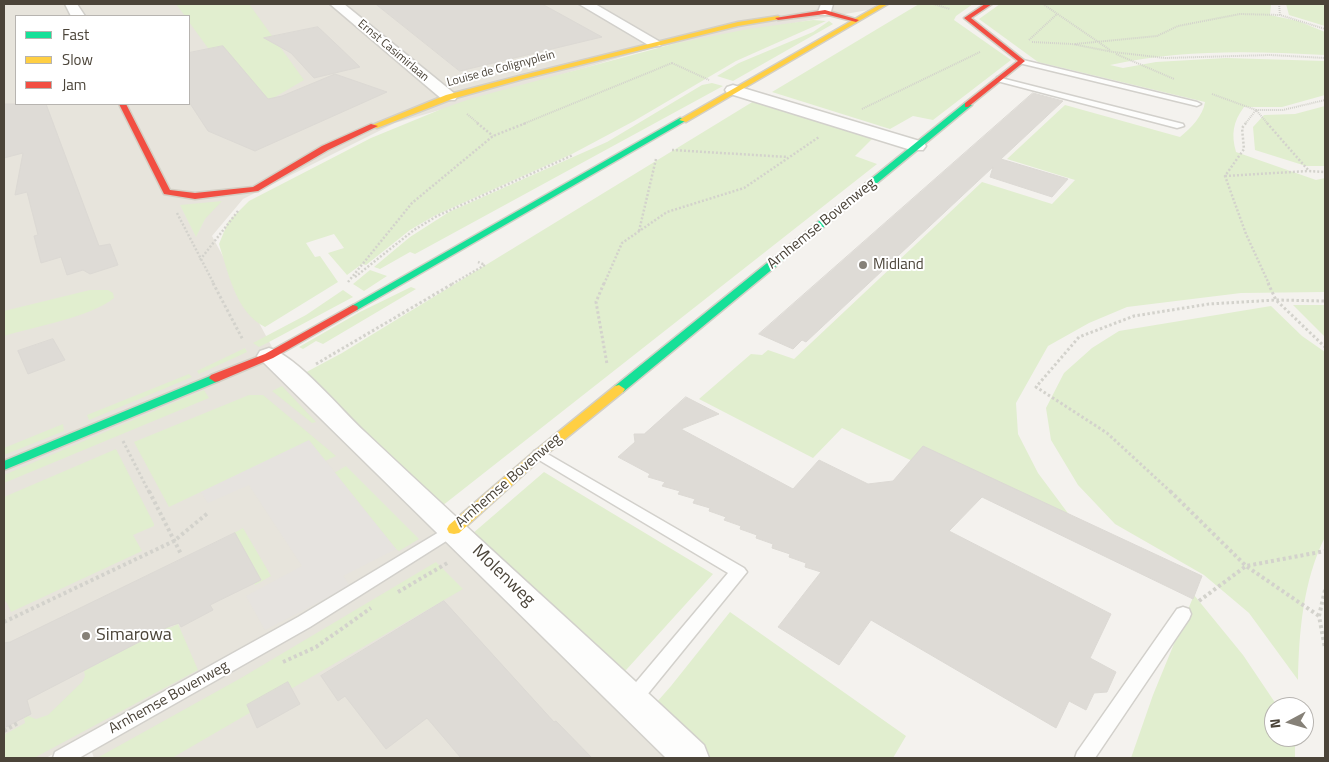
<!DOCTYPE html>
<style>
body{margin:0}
#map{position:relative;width:1329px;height:762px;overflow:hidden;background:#f4f2ee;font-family:"Titillium Web",sans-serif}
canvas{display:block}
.frame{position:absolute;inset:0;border:5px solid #4b4439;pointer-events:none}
.legend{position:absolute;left:15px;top:15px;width:175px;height:90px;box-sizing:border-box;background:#fff;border:1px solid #b7b4b0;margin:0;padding:6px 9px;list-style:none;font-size:15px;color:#4b4439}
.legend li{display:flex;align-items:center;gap:10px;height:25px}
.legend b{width:25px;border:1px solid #b7b4b0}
.north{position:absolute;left:1264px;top:697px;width:50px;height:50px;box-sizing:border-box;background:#fff;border:1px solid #b7b4b0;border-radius:50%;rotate:264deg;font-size:14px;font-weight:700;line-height:20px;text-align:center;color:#4b4439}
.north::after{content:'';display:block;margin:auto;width:18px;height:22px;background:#868178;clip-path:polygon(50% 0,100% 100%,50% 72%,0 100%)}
</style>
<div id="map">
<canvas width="1329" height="762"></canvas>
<div class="frame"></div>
<ul class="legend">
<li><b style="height:6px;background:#16e098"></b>Fast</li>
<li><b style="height:6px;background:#ffcf43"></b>Slow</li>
<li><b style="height:6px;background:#f24e42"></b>Jam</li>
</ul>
<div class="north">N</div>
</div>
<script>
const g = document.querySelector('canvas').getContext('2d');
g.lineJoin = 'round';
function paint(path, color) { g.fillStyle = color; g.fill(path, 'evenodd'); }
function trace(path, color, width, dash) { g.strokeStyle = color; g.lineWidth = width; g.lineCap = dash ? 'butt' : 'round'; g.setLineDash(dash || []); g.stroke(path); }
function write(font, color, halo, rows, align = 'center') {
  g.font = font + ' "Titillium Web",sans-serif'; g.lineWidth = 4; g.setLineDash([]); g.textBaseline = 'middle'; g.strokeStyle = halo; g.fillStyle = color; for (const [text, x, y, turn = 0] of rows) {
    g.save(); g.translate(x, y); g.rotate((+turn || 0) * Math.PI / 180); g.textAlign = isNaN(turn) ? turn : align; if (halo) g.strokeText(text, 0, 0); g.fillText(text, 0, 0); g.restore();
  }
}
paint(new Path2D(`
 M4 4H878L868 10 653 48 395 123 243 199 212 236 272 347 701 758H94L86 736 46 758H4ZM16 16H189V104H16Z`), '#e7e4dc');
paint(new Path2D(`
 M176 4H249L304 80 253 110 189 22V16H185Z
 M919 4H973L956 16 954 20 1011 60 933 120 913 116 890 129 772 92Z
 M1000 4H1271L1270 15 1298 21 1325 32V55C1253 51 1181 49 1110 65L1123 68 1156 62 1226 58 1325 61V95L1282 107H1244C1233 122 1231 134 1236 152L1316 180 1325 178V292L1241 293 1127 307 1089 323 1048 346 1016 403 1018 434 1038 473 1070 516 1111 554 842 428 813 458 699 399 751 354 762 355 768 350 794 359 982 182 1052 204 1075 180 1007 159 1065 105 1180 137C1191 128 1203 116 1205 102L1038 62 979 19Z
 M1286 4H1325V26L1289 15Z
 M813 20 826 21 736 61 634 121 572 154 434 216 410 230 366 265 362 264 347 275 328 253 344 248 334 234 306 243 315 257 320 256 338 282 265 327C236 313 228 272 219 244L228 222 249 201 371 138 444 108 473 98 673 44 748 29Z
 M829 21 833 24 733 81 717 76 739 63 813 32Z
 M712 83 723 86 415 254 410 252 380 269 374 267 410 237 449 212 607 142 702 85Z
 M754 101 872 139 855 156 877 164 442 506 299 376 342 353Z
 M1325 106V166H1306L1255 150 1253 127 1264 115 1295 114Z
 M222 201 205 219 196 237 180 205Z
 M370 270 387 276 364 291 353 284Z
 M411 287 416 289 323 344 316 341 303 349 299 347 360 312Z
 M90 290H108L113 293 114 298C91 317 33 327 4 336V311Z
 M343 290 353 297 269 342 259 347 253 343 306 315Z
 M1293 305H1325V337Z
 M1271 306 1302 336 1325 352V537C1303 581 1299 632 1298 680L1249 613 1204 575 1115 524 1078 485 1051 440 1046 408 1064 373 1092 348 1119 331Z
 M245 348 247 352 199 374 197 371Z
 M189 374 192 377 89 420 87 415Z
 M282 386 316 422 312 423 272 391Z
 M204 390 209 398 4 483V475Z
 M249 395H263L336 456 325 461 308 441 169 507 134 442Z
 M63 424 64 431 4 455V448Z
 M116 449 154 524V526L133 535 142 551 11 612 7 603 4 600V497Z
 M346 466 419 539 399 551 396 549 334 473Z
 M544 472 713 574 617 680 472 534Z
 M243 528 271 576 255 585 254 583 260 579 234 533Z
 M436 562 463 589 172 758H97L241 678Z
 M1194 595 1243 655 1278 707H1274V737H1295V758H1131L1153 695Z
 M730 612 906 736 893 758H698L649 711 671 686Z
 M178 624 198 670 34 758H5L4 735 25 723 24 718 28 716 36 719 48 715 82 682 85 676 84 671 169 626 170 628Z`), '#e1eecf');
paint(new Path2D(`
 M309 440 396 549 343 576 350 586 265 630 246 596 302 566 249 485 208 503 201 492Z`), '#e6e3df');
const building = new Path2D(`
 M376 4H542L602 37 460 71Z
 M318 27 335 43 360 67 314 78 291 53 264 38Z
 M223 46 268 99 282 96 335 74 387 92 255 151 208 131 189 102V53Z
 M1033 93 1063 101 1001 159 1068 179 1052 197 990 177 993 167 806 342 802 340 793 349 759 334Z
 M4 104H46L99 246 110 244 118 265 90 274 83 270 67 275 61 257 41 263 34 236 38 235 27 192 15 195 23 153 4 158Z
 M53 339 65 360 28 374 18 351Z
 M686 397 719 414 681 429 793 489 819 460 868 484 893 481 923 446 1202 576 1193 599 982 497 949 531 1111 614 1090 658 1116 672 1107 692 1094 693 1086 710 1069 701 1056 728 871 620 839 665 778 627 821 572 805 567 806 563 789 557 790 554 772 548 773 544 756 538 757 535 740 529 741 526 724 520 726 517 709 511 710 508 693 503 695 499 678 494 680 491 662 486 665 482 648 477 650 474 618 457 635 442 634 434H644Z
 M235 533 261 580 210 605 213 610 181 627 179 623 170 626 27 700 31 714 4 728V643L10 642Z
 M444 601 554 722 556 721 592 758H461L427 718 386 749 345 696 338 701 321 676Z
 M288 682 300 704 257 728 247 705Z`);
paint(building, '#dedbd6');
trace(building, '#dcd9d4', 1);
const lane = new Path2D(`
 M1019 59 1197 102 1201 104 1197 106 1019 63Z
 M997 77 1183 124 1184 126 1177 128 997 81Z
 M539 449 744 568 747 572 638 706 632 708 626 706 623 700 626 694 728 573 534 457 532 454 534 451Z
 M454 523 459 525 461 529 459 533 310 627 79 758H53L55 752 298 617Z
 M1183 607 1189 609 1191 614 1189 619 1095 758H1075L1077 752 1177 609Z`);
const street = new Path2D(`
 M65 4H77L85 16H71Z
 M330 4H344L455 94 457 97 455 100H443Z
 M579 4H595L662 43 660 46H650Z
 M821 4H833L830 15H820L818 12Z
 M733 85 923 142 926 146 923 150H911L727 93 725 90 727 87Z
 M269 348C297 356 342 411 365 432 477 538 592 640 704 745L709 758H666L257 356 260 351Z`);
const fast = new Path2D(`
 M965 103 972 105 623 392H615L613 389 615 386Z
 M680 118 687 120 357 310H349L348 308Z
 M215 374 221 378 219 381 4 470V461Z`);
const slow = new Path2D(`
 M881 4H888L686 122 679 120Z
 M778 16 780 17V19L738 26 523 79 452 99 377 128 370 126 446 95 519 76 738 22Z
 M619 385 625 389 623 392 543 457 459 533 454 534 449 533 447 529 449 525 535 451 615 386Z`);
const jam = new Path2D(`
 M985 4H992L971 18 1025 61 968 107H965V103L1018 61 964 18Z
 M825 10 859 20 856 22 825 14 778 20 775 18Z
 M119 104H126L170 190 195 193 253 187 322 146 371 124 378 126 328 150 258 191 195 199 164 194Z
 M353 305 357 306 358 308 357 310 273 358 219 381 215 382 209 378 211 375 265 354Z`);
trace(lane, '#d2d0cb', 3);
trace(street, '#d2d0cb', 3);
trace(fast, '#d3cfc5', 3);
trace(slow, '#d3cfc5', 3);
trace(jam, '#d3cfc5', 3);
trace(new Path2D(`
 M933 4 950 9
 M1043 4 1110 50
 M1279 4 1280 15 1325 29
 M1029 40 1057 14
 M1032 42 1072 44 1113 52 1165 58 1270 55 1325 58
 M1075 44 1157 36 1178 26 1240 14 1280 15
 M1116 54 1174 79
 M672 63 709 80
 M1212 94 1256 110 1268 124
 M862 109 980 52
 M467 114 479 124
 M523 124 672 63
 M1245 124 1256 110H1283L1325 100`), '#d3d2cc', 2, [1, 1]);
trace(new Path2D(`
 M477 123 493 136
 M1246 123 1242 128 1244 149 1225 176 1246 234 1269 284
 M1267 123 1309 171 1325 172
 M672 150 788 157
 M1225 176 1308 171
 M177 213 214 284
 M639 231 656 159
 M200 260 238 211
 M355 277 414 230 437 216 573 155
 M348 282 412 203 493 136 526 123
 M452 284 485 265 478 262
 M604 284 622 243 667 212 744 188 819 137`), '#d3d2cc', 2.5, [2, 2]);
trace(new Path2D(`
 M213 283 243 340
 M604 283 596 302 607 364
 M1268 283 1276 300 1325 347
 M316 364 454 283
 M123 441 149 492
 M1171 492 1107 433 1036 387 1079 337 1134 316 1209 304 1276 300 1325 301`), '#d3d2cc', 3, [2.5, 2.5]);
trace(new Path2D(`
 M149 491 181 554
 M1170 491 1246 566 1319 616
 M1325 590 1319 616 1325 648
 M398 592 449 562
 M1199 601 1246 566 1325 551
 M4 622 174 541 209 512
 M283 662 316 647 371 608
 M4 731 18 723`), '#d3d2cc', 4, [3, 3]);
paint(lane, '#fdfdfc');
paint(street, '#fdfdfc');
paint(fast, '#16e098');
paint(slow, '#ffcf43');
paint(jam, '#f24e42');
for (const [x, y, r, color] of [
 [863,265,5,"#868178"],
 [86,636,5,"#868178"]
]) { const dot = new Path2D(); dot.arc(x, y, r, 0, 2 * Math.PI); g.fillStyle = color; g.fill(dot); trace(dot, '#fff', 2); }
write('12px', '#4b4439', '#fff', [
 ["Ernst Casimirlaan",393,51,40],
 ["Louise de Colignyplein",501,69,-15]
]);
write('15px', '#4b4439', '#fff', [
 ["Arnhemse Bovenweg",822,224,-39],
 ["Arnhemse Bovenweg",509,481,-41],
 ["Arnhemse Bovenweg",169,698,-29]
]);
write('15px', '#4b4439', '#fff', [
 ["Midland",873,265]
], 'left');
write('18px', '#4b4439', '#fff', [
 ["Molenweg",503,576,44]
]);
write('18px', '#4b4439', '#fff', [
 ["Simarowa",96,636]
], 'left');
</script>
